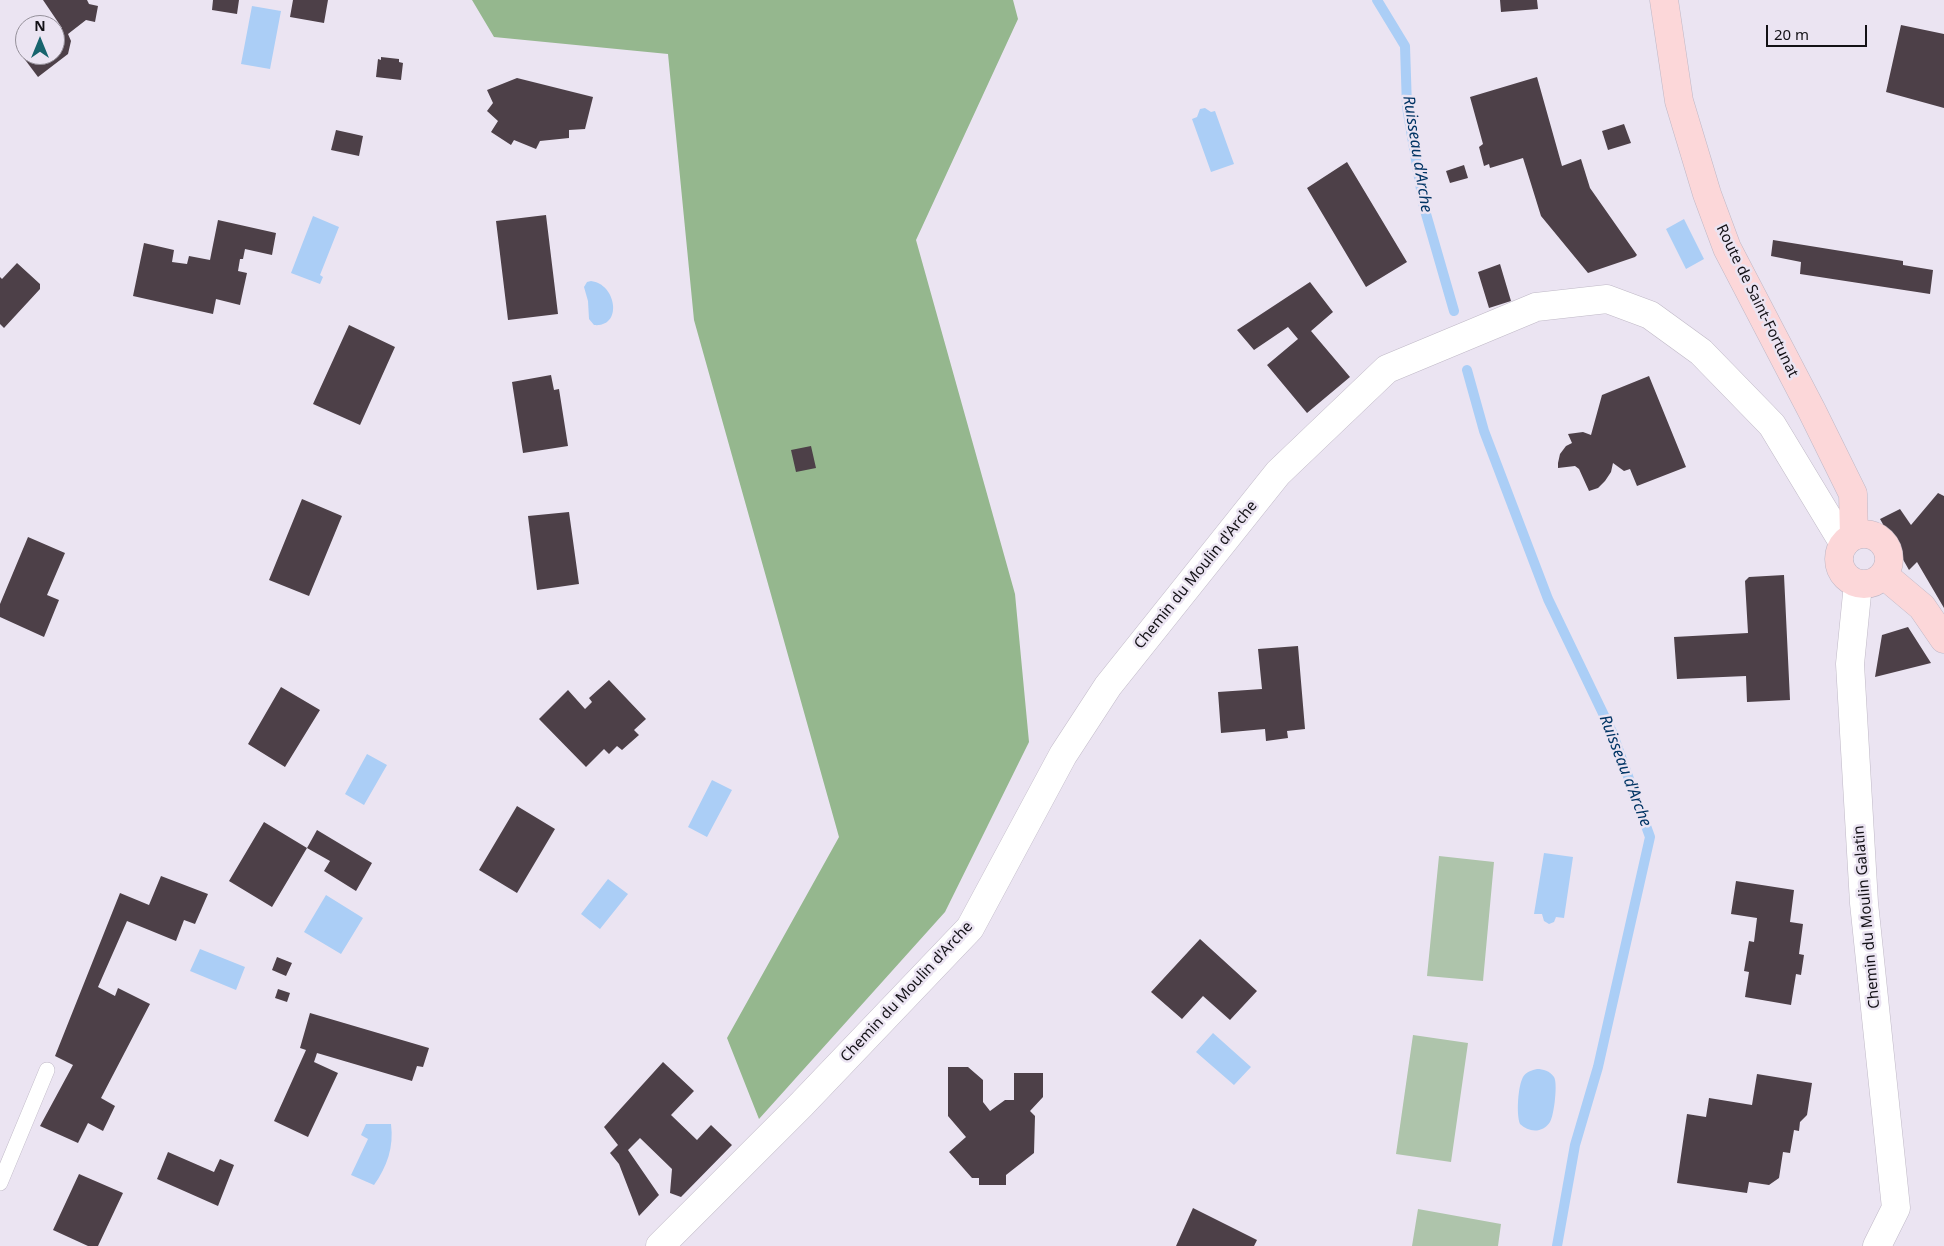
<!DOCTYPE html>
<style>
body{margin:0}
#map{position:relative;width:1944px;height:1246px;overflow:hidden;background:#ebe4f2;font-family:"Noto Sans",sans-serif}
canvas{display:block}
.north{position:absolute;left:15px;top:15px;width:50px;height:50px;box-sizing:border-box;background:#ebe4f2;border:1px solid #95909a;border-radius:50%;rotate:0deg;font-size:14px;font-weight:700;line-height:20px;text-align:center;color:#131116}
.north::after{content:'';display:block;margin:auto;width:18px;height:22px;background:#17646d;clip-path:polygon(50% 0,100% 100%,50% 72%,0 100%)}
.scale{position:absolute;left:1766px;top:25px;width:101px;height:22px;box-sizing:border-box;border:2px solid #131116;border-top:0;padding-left:6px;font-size:15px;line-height:18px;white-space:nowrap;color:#131116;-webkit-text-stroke:4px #ebe4f2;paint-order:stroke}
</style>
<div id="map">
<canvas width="1944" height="1246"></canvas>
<div class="north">N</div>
<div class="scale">20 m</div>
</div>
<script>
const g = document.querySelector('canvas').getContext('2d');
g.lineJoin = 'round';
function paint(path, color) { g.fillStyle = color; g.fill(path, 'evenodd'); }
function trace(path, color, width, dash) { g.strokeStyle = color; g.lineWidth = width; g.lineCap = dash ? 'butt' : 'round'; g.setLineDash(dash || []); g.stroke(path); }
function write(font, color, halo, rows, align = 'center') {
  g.font = font + ' "Noto Sans",sans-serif'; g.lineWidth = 5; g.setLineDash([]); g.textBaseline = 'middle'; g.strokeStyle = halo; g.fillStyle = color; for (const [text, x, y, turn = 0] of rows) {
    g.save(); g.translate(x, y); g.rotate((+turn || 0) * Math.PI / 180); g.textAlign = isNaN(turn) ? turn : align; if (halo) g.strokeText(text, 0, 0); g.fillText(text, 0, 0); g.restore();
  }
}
paint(new Path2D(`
 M1439 856 1494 862 1483 981 1427 976Z
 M1413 1035 1468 1043 1451 1162 1396 1154Z
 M1418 1209 1501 1224 1498 1246H1412Z`), '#aec4ab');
paint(new Path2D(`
 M472 0H1013L1018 19 916 240 1015 594 1029 742 945 912 759 1119 727 1038 839 837 694 320 668 54 494 37Z`), '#95b78e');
paint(new Path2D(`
 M252 6 281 11 270 69 241 64Z
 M1205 108 1211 112 1215 111 1234 164 1211 172 1192 119 1197 117 1200 109Z
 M313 216 339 227 320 275 323 277 320 284 291 273Z
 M1684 219 1704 259 1686 269 1666 229Z
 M591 281C617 284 623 328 594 325L589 319 588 301 584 287 587 282Z
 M367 754 387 765 364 805 345 794Z
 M712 780 732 790 707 837 688 827Z
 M1544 853 1573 857 1564 918 1556 917 1554 922 1549 924 1544 921 1542 914H1534Z
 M608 879 628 894 600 929 581 914Z
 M326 895 363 918 341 954 304 932Z
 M200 949 245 967 236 990 190 971Z
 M1213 1033 1251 1067 1234 1085 1196 1052Z
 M1537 1069C1543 1069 1550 1071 1554 1077 1558 1083 1554 1116 1550 1122 1543 1133 1529 1133 1520 1124 1516 1114 1518 1086 1523 1077 1526 1072 1532 1070 1537 1069Z
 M366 1124H391C394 1147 387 1167 374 1185L351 1175 368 1139 361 1135Z`), '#abcef6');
trace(new Path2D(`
 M1377 0 1405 46 1407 107 1424 207 1454 311
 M1467 370 1484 431 1548 599 1612 732 1650 837 1598 1067 1575 1145 1557 1246`), '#abcef6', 10);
paint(new Path2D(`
 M43 0H87L89 4 98 6 95 22 86 20 68 34 71 41 68 54 38 77 23 57 26 55H55V33L62 28Z
 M213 0H239L237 14 212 10Z
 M293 0H328L324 23 290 17Z
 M1500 0H1537L1538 9 1501 12Z
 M1901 25 1944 34V108L1886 92Z
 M381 57 399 59V62L403 63 401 80 376 77 378 59 381 60Z
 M1537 77 1562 166 1581 159 1590 188 1637 255 1635 257 1588 273 1541 216 1523 158 1490 168 1489 164 1484 166 1479 147 1483 144 1470 97Z
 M517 78 593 97 585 129 569 130V138L540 141 536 149 514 140 511 145 491 132 498 121 487 111 493 103 487 90Z
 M1624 124 1631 143 1608 150 1602 131Z
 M336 130 363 136 359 156 331 150Z
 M1347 162 1407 262 1366 287 1307 188Z
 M1464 165 1468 178 1450 183 1446 171Z
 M546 215 558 314 508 320 496 221Z
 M218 220 276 233 272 255 245 249 243 259H240L238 271 247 273 240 305 216 299 213 314 133 296 144 243 174 250 172 262 187 264 189 256 210 260Z
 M1773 240 1903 261V265L1933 270 1930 294 1800 274 1801 262 1771 256Z
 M17 263 40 284V289L4 328 0 324V277L2 279Z
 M1500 264 1511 301 1489 308 1478 272Z
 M1310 282 1333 312 1311 331 1350 377 1307 413 1267 365 1298 339 1288 327 1254 350 1237 330Z
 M349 325 395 347 360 425 313 404Z
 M551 375 554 390 559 389 568 446 523 453 512 382Z
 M1649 376 1686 467 1637 486 1630 469 1624 471 1613 463 1611 472 1605 481 1598 488 1589 491 1579 469 1575 466 1558 468V463L1560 454 1566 446 1572 443 1568 434 1583 432 1591 435 1602 395Z
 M811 446 816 468 796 472 791 450Z
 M1938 493 1944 496V608L1917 562 1909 570 1880 519 1900 509 1911 525Z
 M302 499 342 516 309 596 269 580Z
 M569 512 579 584 537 590 528 516Z
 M28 537 65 553 47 595 59 600 44 637 0 617V604Z
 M1784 575 1790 700 1747 702 1746 676 1677 679 1674 637 1748 633 1745 581 1749 577Z
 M1908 627 1931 663 1875 677 1882 635Z
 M1298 646 1305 729 1287 731 1288 738 1266 741 1265 729 1221 733 1218 692 1262 689 1258 649Z
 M609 680 646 719 634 730 639 735 622 750 617 746 609 754 604 749 586 767 539 719 568 690 585 709 592 702 589 698Z
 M281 687 320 710 285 767 248 744Z
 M517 806 555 829 517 893 479 870Z
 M264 822 307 848 272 907 229 881Z
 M317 830 372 863 356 891 324 871 330 861 307 848Z
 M161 876 208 894 195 924 184 920 176 941 127 921 98 987 115 996 118 988 150 1004 101 1098 115 1106 103 1131 88 1123 78 1143 40 1126 73 1065 55 1056 120 893 149 905Z
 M1736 881 1794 890 1790 922 1803 924 1799 954 1804 955 1801 975 1796 974 1791 1005 1745 997 1749 972 1744 971 1749 941 1754 942 1757 918 1731 914Z
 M1200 939 1257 991 1230 1020 1203 996 1182 1019 1151 992Z
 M277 957 292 963 286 976 272 970Z
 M278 989 290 993 287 1002 275 998Z
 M310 1013 429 1048 423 1067 417 1066 412 1081 317 1053 314 1062 338 1073 308 1137 274 1121 306 1050 300 1048Z
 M663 1062 694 1091 671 1115 697 1140 711 1125 732 1145 681 1197 670 1193 672 1169 640 1138 628 1150 659 1195 639 1216 619 1164 610 1153 618 1145 604 1127Z
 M948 1067H968L983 1080V1102L990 1111 1005 1100H1014V1073H1043V1097L1030 1111 1035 1116 1034 1153 1006 1175V1185H979V1178H972L949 1152 966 1137 948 1116Z
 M1757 1074 1812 1083 1807 1115 1800 1122 1799 1131 1794 1130 1790 1153 1783 1152 1779 1178 1769 1185 1749 1182 1747 1193 1677 1183 1687 1114 1706 1117 1709 1098 1752 1105Z
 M168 1152 214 1172 220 1159 234 1165 218 1206 157 1179Z
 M79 1174 123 1193 98 1246H88L53 1230Z
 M1193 1208 1257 1240 1254 1246H1176Z`), '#4d4048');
const lane = new Path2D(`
 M0 1183 47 1070`);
const street = new Path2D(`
 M1858 584 1850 664 1864 903 1896 1208 1877 1246
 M660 1246 801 1105 970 928 1063 755 1108 686 1278 473 1387 369 1536 307 1607 299 1650 315 1701 352 1772 425 1844 544`);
const secondary = new Path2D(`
 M1664 0 1679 101 1707 194 1727 248 1812 411 1853 494 1854 536
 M1839 559a25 25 0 1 1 50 0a25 25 0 1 1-50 0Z
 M1884 575 1922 607 1944 639`);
trace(lane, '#bfb8c6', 16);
trace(street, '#bfb8c6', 29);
trace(secondary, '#bfb8c6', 29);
trace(lane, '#fff', 15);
trace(street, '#fff', 28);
trace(secondary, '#fcd7d9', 28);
write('15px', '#131116', '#ebe4f2', [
 ["Route de Saint-Fortunat",1757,301,64],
 ["Chemin du Moulin d'Arche",1196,575,-51],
 ["Chemin du Moulin Galatin",1867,917,-95],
 ["Chemin du Moulin d'Arche",907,992,-47]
]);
write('italic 16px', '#013464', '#ebe4f2', [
 ["Ruisseau d'Arche",1417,154,81],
 ["Ruisseau d'Arche",1625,771,69]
]);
</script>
